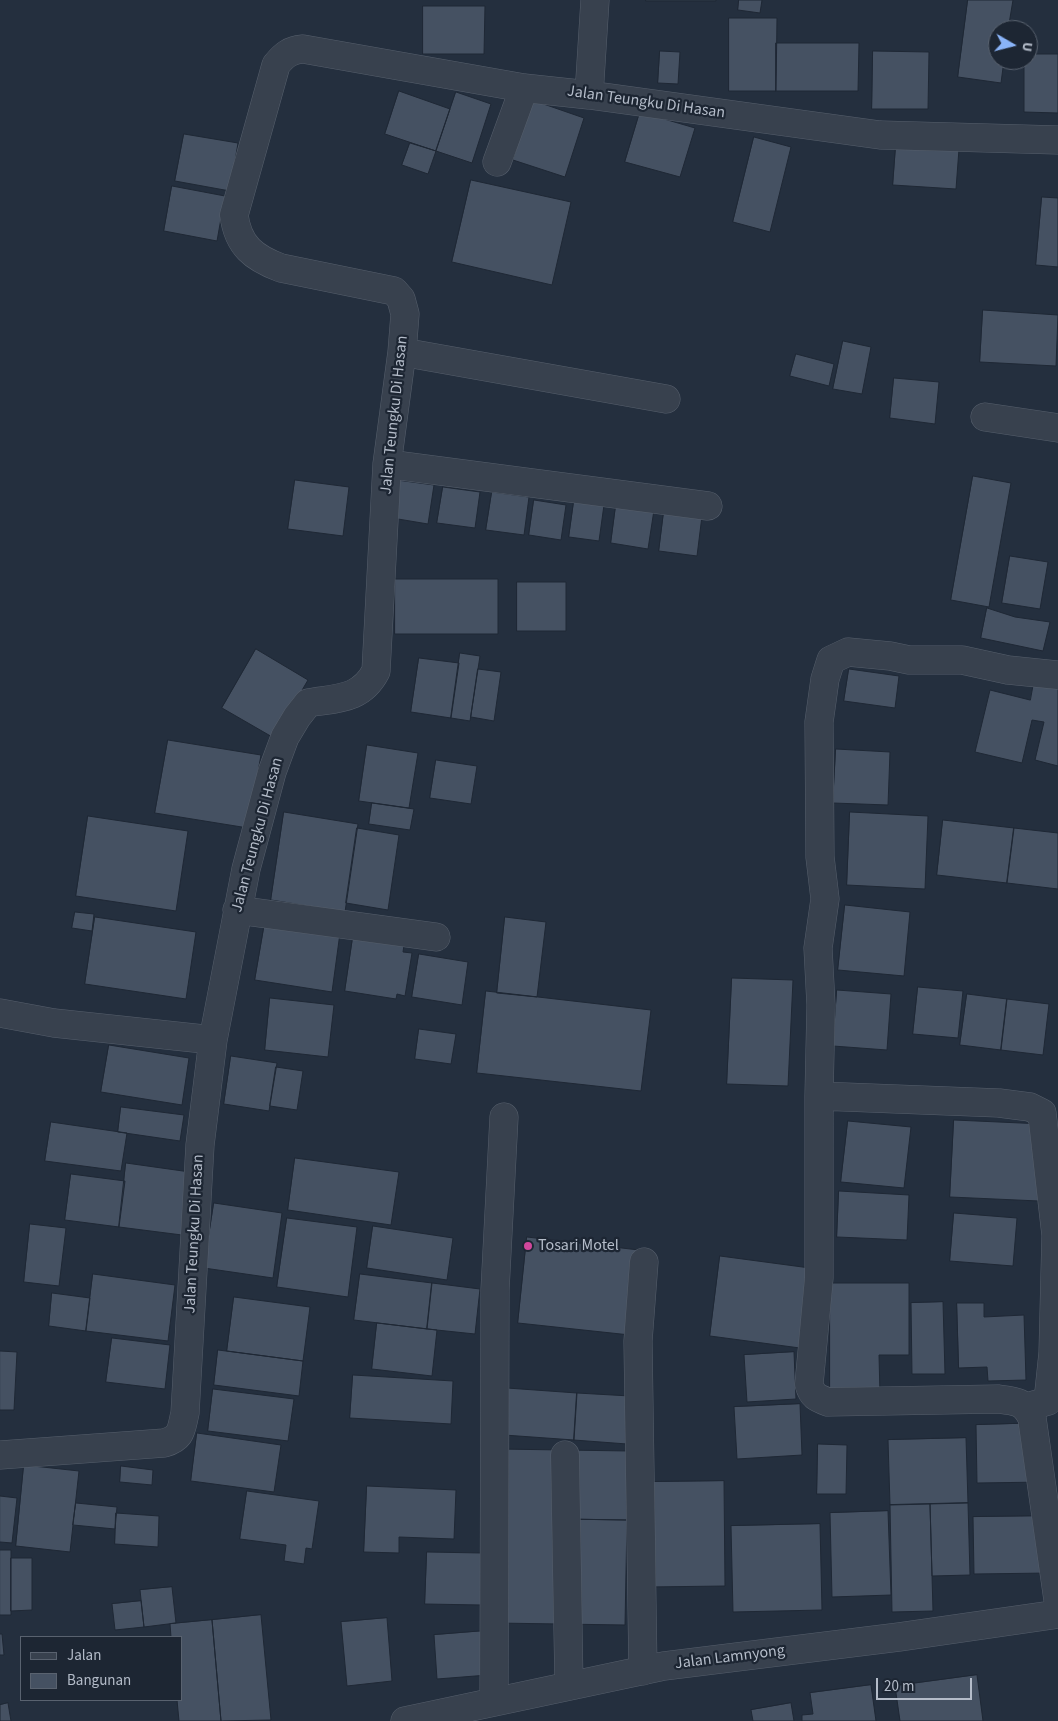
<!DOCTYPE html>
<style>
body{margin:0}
#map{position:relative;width:1058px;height:1721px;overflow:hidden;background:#242f3e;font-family:"Source Sans 3",sans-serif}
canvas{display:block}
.legend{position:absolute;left:20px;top:1636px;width:162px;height:65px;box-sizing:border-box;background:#1d2633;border:1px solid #59626f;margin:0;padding:6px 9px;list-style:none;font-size:15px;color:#b4bcc9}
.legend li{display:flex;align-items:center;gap:10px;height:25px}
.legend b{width:25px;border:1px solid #59626f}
.north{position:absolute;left:988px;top:20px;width:50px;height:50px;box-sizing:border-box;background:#1d2633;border:1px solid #59626f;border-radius:50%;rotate:98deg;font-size:14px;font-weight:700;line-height:20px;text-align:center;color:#b4bcc9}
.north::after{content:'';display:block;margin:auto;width:18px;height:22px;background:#8ab4f8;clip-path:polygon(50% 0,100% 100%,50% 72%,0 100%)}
.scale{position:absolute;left:876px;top:1678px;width:96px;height:22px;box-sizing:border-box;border:2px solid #b4bcc9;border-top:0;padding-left:6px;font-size:15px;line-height:18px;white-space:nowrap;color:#b4bcc9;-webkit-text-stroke:4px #1d2633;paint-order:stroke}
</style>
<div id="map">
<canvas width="1058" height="1721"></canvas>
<ul class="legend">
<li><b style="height:6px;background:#38414e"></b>Jalan</li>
<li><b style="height:14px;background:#455162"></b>Bangunan</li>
</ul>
<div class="north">U</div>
<div class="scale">20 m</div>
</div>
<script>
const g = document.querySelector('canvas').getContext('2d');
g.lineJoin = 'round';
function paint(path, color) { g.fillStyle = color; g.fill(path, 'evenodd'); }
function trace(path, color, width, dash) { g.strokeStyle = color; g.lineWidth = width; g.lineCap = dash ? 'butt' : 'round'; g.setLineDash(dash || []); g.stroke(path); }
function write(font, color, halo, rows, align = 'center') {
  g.font = font + ' "Source Sans 3",sans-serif'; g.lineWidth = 4.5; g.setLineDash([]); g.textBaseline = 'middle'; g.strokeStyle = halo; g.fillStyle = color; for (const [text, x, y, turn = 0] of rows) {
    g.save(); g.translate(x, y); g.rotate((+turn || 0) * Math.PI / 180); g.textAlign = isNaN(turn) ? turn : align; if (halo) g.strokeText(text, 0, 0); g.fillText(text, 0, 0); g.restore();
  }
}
const building = new Path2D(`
 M646 0H716V1H646Z
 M739 0H762L760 13 738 10Z
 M968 0H1013L1008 30H998V60H1004L1001 83 958 77Z
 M423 6H485L484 54H423Z
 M729 18H777L776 91H729Z
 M776 43H859L858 91H776Z
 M660 51 680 52 678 84 658 83Z
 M873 51 929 52 928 109H872Z
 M1028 54H1058V113L1024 112V60H1028Z
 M399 91 450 109 436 151 385 134Z
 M456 92 491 104 472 163 436 151Z
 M532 100 584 118 565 177 513 160Z
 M640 112 695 128 680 177 625 162Z
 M184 134 238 143 230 191 175 181Z
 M754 137 791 147 770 232 733 222Z
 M410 143 436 151 428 174 402 165Z
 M896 145 959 149 956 189 893 185Z
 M471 180 571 202 552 285 452 262Z
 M172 186 225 196 217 241 164 231Z
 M1042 197 1058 198V267L1036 265Z
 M983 310 1058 315 1056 366 980 362Z
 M843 341 871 347 862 394 833 389Z
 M796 354 834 364 829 386 790 376Z
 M894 378 939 382 935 424 890 418Z
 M973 476 1011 483 989 607 951 600Z
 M295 480 349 487 343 536 288 529Z
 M397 480 434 485 428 524 392 518Z
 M443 487 480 492 475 528 437 523Z
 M492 492 529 497 524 535 486 530Z
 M534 500 566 505 561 540 529 535Z
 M574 501 604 505 599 541 569 537Z
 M616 505 654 510 648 549 611 543Z
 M664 511 702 516 697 556 659 551Z
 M1010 556 1048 562 1040 609 1002 603Z
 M395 579H498V634H395Z
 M517 582H566V631H517Z
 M987 608 1015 617 1050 622 1043 651 981 638Z
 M256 649 308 680 274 738 222 708Z
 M460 653 480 656 470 721 451 718Z
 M419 658 459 663 451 718 411 712Z
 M478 669 501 672 494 721 471 717Z
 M849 669 899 676 895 708 844 701Z
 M1034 682 1058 688V766L1035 760 1044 722 1032 720 1022 763 975 752 990 690 1030 700Z
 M168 740 261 755 248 828 155 813Z
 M367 745 418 753 409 808 359 801Z
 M836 749 890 752 888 805 833 803Z
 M436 760 477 766 471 804 430 798Z
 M372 803 414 809 410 830 369 824Z
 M284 812 358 824 345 912 271 900Z
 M850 812 928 816 925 889 847 885Z
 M88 816 188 831 176 911 76 896Z
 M943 820 1014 828 1007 883 937 875Z
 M357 828 399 835 388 910 346 903Z
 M1014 828 1058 833V889L1007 883Z
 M845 905 910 912 904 976 838 970Z
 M75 912 94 914 92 931 72 928Z
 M95 917 196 932 186 999 85 984Z
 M505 917 546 922 537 997 497 993Z
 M265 922 340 933 332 992 255 980Z
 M353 937 404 945 403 952 412 953 405 996 397 994 396 999 345 991Z
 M419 954 468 962 462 1005 412 997Z
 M732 978 793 980 788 1086 727 1084Z
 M918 987 963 991 958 1038 913 1034Z
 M837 990 891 994 887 1050 833 1046Z
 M486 991 651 1010 641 1091 477 1073Z
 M967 994 1007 999 1001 1050 960 1045Z
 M270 998 334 1005 328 1057 265 1050Z
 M1007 999 1049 1004 1043 1055 1001 1050Z
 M419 1029 456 1034 451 1064 415 1059Z
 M109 1045 189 1058 182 1105 101 1092Z
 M231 1056 277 1063 269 1111 224 1104Z
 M276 1067 303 1071 297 1110 270 1106Z
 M121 1107 184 1115 180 1141 118 1132Z
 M954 1120 1043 1124 1039 1201 950 1197Z
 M848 1121 911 1127 904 1188 841 1182Z
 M51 1122 127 1133 121 1171 45 1161Z
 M295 1158 399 1172 391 1225 288 1210Z
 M126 1163 190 1172 182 1235 119 1227Z
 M71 1174 125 1181 119 1227 65 1220Z
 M839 1191 909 1195 907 1240 837 1237Z
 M214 1203 282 1213 273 1278 204 1268Z
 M954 1213 1017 1218 1013 1266 950 1261Z
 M287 1218 357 1227 348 1297 277 1287Z
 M30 1224 66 1228 59 1286 24 1282Z
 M373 1226 453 1238 447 1280 367 1268Z
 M527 1237 639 1250 630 1335 518 1323Z
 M720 1256 810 1268 800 1348 710 1336Z
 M93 1274 175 1285 168 1341 86 1331Z
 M360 1274 432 1283 427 1329 354 1320Z
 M432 1283 480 1289 475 1334 427 1329Z
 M830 1283H909V1355H879L880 1395H830Z
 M52 1293 90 1298 86 1331 49 1326Z
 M234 1297 310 1307 303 1361 227 1351Z
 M943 1302 945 1374H912L911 1303Z
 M957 1303H984V1317L1024 1315 1026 1380 988 1381 987 1367 959 1368Z
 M377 1323 437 1330 432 1376 372 1369Z
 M112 1338 170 1345 165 1389 106 1382Z
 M218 1350 303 1361 299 1396 214 1385Z
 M0 1351 17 1352 14 1410H0Z
 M794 1352 796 1399 747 1402 744 1355Z
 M353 1375 453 1381 451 1424 350 1418Z
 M507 1388 577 1393 574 1440 504 1435Z
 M213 1389 294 1399 288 1441 208 1431Z
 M577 1393 630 1396 627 1444 574 1440Z
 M800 1404 802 1455 737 1459 734 1407Z
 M1043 1423 1044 1482 977 1483 976 1425Z
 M197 1433 281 1445 274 1492 191 1481Z
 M966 1438 968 1503 890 1505 888 1440Z
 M818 1444 847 1445 846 1494H817Z
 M498 1449 563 1450 560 1624 495 1623Z
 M563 1450 629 1451 627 1520 562 1519Z
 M24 1465 79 1471 70 1552 16 1546Z
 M121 1466 153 1470 152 1485 120 1482Z
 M724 1481 725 1586 648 1587 647 1482Z
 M367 1486 456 1490 454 1539 399 1537V1553L364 1552Z
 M247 1491 319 1501 312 1549 306 1548 304 1564 284 1561 286 1545 240 1539Z
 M0 1496 17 1498 12 1543 0 1542Z
 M76 1503 117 1507 115 1529 73 1525Z
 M968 1503 970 1575 932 1576 930 1504Z
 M930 1504 933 1611 892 1612 890 1505Z
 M888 1511 891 1595 832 1597 830 1513Z
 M116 1513 159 1516 158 1547 115 1544Z
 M1046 1516 1048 1573 974 1574 973 1517Z
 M562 1519 627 1520 625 1625 560 1624Z
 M820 1524 822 1610 733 1612 731 1526Z
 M0 1550H11V1615H0Z
 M427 1552 482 1553 481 1605 425 1604Z
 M11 1558H32V1610L11 1611Z
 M172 1587 176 1623 144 1627 140 1590Z
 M141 1601 144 1627 115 1630 112 1604Z
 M261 1615 271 1720 221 1721 212 1620Z
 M387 1618 392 1681 347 1686 341 1622Z
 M212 1620 221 1721H179L177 1700H181V1637H171L170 1624Z
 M484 1631 488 1675 437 1679 434 1635Z
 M0 1634H2L4 1655H0Z
 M977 1675 983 1721H900L895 1686Z
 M871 1685 876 1721H802V1715L813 1714 810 1693Z
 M8 1703 11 1721H0V1705Z
 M791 1703 794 1721H753L751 1710Z`);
paint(building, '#455162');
trace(building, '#1f2835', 1);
const street = new Path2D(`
 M589 95 595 0
 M497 162 524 88
 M402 352 666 399
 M985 417 1058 428
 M387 464 708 506
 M1058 675 1008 670 962 660H909L890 656 848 652 831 660 825 679 819 722 820 857 825 899 818 948 821 1005 819 1096V1278L809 1384C812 1396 817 1398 828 1402L998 1399C1015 1401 1024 1401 1032 1418L1058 1600
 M237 910 436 937
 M0 1013 54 1023 213 1040
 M819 1096 999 1103 1030 1107 1042 1113 1056 1235 1053 1353 1048 1401 1027 1407
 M0 1455 164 1443C182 1438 181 1430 185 1413L200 1145 213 1040 246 869 272 772 285 737 297 717 308 703C337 698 361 700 376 671L387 464 402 352 405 314 401 299 394 291 281 268C254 258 238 246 234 215L276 65C284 55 290 50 303 49L524 88 589 95 880 135 1058 140
 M565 1455 569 1686
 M643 1671 638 1341 644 1262
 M494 1701 495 1290 504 1117
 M405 1721 664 1666 899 1637 1058 1614`);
trace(street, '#565f6c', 29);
trace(street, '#38414e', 28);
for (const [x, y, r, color] of [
 [528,1246,5,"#d1479c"]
]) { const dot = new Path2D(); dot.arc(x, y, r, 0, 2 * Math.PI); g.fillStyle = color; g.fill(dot); trace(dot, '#1d2633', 2); }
write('16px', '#b4bcc9', '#1d2633', [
 ["Jalan Teungku Di Hasan",646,103,8],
 ["Jalan Teungku Di Hasan",395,415,-84],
 ["Jalan Teungku Di Hasan",258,835,-75],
 ["Jalan Teungku Di Hasan",195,1234,-87],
 ["Jalan Lamnyong",730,1658,-7]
]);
write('16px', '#b4bcc9', '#1d2633', [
 ["Tosari Motel",538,1246]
], 'left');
</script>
